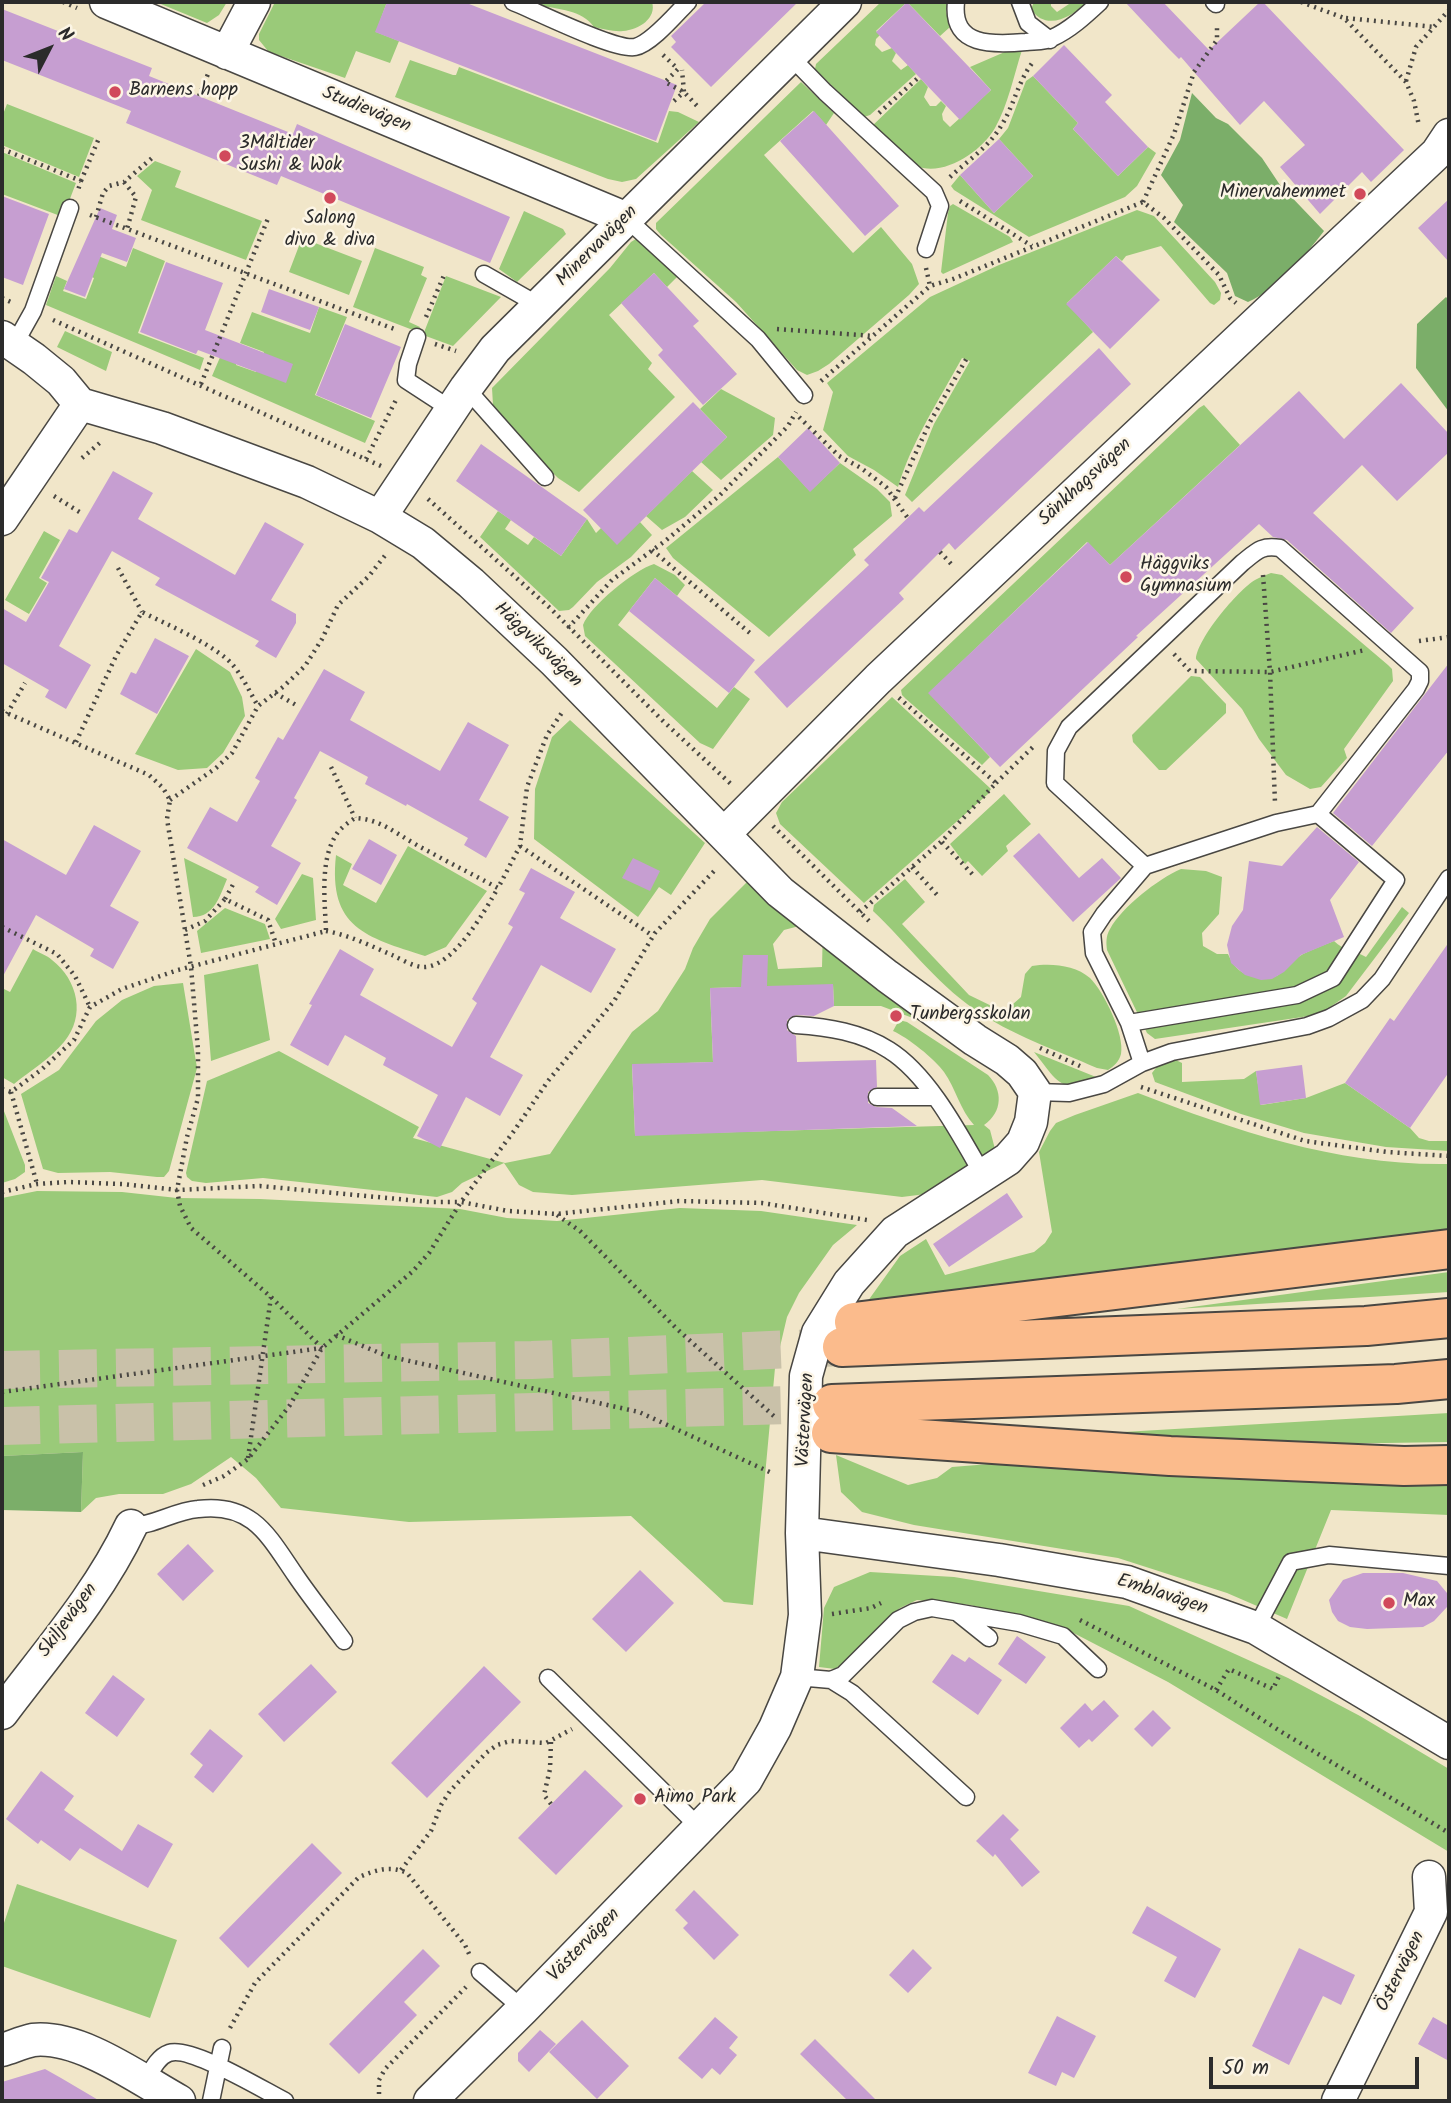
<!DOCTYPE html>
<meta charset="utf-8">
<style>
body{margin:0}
#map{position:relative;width:1451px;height:2103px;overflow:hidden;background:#f1e6c9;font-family:Kalam,sans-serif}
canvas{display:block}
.frame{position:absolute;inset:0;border:4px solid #2b2b2b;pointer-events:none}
.north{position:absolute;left:14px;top:14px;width:70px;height:70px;-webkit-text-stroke:5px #fcf5e5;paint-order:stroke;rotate:48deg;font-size:19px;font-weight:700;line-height:28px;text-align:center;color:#2b2b2b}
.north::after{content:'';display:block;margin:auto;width:24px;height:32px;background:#2b2b2b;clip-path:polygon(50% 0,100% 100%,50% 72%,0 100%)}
.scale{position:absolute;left:1209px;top:2057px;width:210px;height:32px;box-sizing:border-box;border:4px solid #2b2b2b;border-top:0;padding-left:9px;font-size:21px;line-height:24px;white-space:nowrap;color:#2b2b2b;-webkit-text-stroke:5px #fcf5e5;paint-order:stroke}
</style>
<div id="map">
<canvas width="1451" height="2103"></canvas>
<div class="frame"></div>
<div class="north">N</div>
<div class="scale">50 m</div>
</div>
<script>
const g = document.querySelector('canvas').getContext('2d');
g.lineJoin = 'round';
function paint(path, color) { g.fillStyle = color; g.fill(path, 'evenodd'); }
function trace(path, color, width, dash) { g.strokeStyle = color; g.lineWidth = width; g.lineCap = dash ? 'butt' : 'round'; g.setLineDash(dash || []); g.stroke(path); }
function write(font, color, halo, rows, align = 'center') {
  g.font = font + ' Kalam,sans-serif'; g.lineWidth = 5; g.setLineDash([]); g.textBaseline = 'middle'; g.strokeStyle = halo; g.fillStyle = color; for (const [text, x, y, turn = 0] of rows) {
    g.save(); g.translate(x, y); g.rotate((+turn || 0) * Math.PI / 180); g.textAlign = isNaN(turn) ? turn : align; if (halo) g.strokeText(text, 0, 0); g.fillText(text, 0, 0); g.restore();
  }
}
paint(new Path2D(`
 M156 2H227L219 15 207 23Z
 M275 2H387L376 32 399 41 390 63 356 51 345 78 275 54 268 51 259 40V34Z
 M536 2H652C657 18 639 30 623 31 614 32 604 29 594 27 581 9 559 10 539 5Z
 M881 2H949L946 11 950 27 940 36 907 2 876 31 880 35 876 39 875 45 882 52 892 48 896 53 892 61 901 70 908 65 916 74 870 115 864 117 815 69 816 64Z
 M1034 2H1051V6L1057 12 1072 2H1087C1072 17 1046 32 1031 9Z
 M1014 48 1022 50C1014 75 1008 105 995 128 981 152 944 177 916 166 906 162 880 136 871 127L921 79 928 87 924 97 930 106H936L941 101 946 106 942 114 943 120 950 127 991 90 970 67Z
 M410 60 453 75H456L459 67 658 143 669 111 678 112 699 122 636 179 622 182 608 179 395 97Z
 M1033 76 1078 123 1073 129 1118 176 1148 147 1156 153 1137 186 1125 197 1029 237 954 190 951 186 960 175 994 213 1033 176 999 139 1008 128 1026 81Z
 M801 82 834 113 826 125 813 111 764 155 853 253 881 227 912 264 919 284 909 295 829 364 818 371 807 375 797 370 736 302 661 235 656 229V223Z
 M7 104 94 138 79 177 2 145V117Z
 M2 152 76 183 63 217 2 194Z
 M155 161 181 171 175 187 262 221 246 260 141 220 152 190 137 176Z
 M953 204 1010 237 1013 242 943 274 941 272 948 213 950 206Z
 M1137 210 1154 216 1215 282 1221 293 1220 300 1214 305 1210 303 1161 246 1126 256 1122 261 1116 256 1067 303 1093 332 912 502 905 495 934 424 970 361 962 358C939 400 912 441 898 487L874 470 848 456 823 430 833 392 827 383 930 297 999 265Z
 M524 211 563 229 566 234 517 282 499 269Z
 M639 237 680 274 667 287 654 273 609 315 652 363 648 369 675 397 579 492 558 478 539 459 493 405 492 388 610 268 631 242Z
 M302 238 362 261 349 295 289 272Z
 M133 248 165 261 138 333 204 358 200 370 46 305 56 276 67 281 63 291 86 299 94 278 75 270 83 250 126 267Z
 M375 248 424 267 421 275 427 278 409 322 420 327 418 332 353 307Z
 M446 276 501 297 453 346 423 335Z
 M319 307 347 317 315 395 375 421 365 443 212 376 221 355 236 361V365L256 372 264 352 240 343 252 312 310 333Z
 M65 331 112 352 106 371 57 347Z
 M721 389 775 418 773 435 721 480 701 462 727 437 700 409Z
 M1204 405 1240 445 1110 565 1087 542 929 693 990 757 982 765 906 699 902 695 901 690 1199 408Z
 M778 457 810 491 840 463 877 489 890 502 892 516 853 549 856 555 769 637 673 558 666 548Z
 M692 471 713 490 685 517 662 530 646 516Z
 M498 511 511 520 505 529 528 545 534 537 561 556 587 519 596 533 601 528 640 522 652 535 631 557 597 582 573 607 569 610 559 611 480 537Z
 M44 531 60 540 39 578 47 583 29 614 5 600Z
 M654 564 675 575 685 585 677 596 655 578 618 625 717 708 734 687 750 699 713 749 700 743 585 636 583 625C590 606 634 570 654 564Z
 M1271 573 1282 575 1388 665 1392 669 1393 681 1344 749 1347 758 1321 787 1310 789 1286 775 1259 739 1242 709 1196 659C1197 639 1238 590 1255 580 1260 577 1266 575 1271 573Z
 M196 649 230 672 242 697 245 716 223 753 207 768 178 770 135 754Z
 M1191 676 1200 677 1226 704V713L1166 770H1159L1133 742 1132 735Z
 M892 697 991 789 988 794 864 903 780 824 776 813 782 802Z
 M570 720 705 843 671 895 659 887 638 917 534 839 535 789 552 737Z
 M1004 794 1031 824 1006 846 1008 851 982 876 968 861 965 864 950 844Z
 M408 846 487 891 446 947 425 956C366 937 328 928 336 855L352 864 343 885 376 903Z
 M184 858 227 879C220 896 214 917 193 917Z
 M764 865 803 925 784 930 773 944 778 969 822 967 823 924 926 1023 881 1006H834L833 985 710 988 713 1062 632 1065 635 1135 974 1125C960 1110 956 1089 944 1072 935 1059 907 1037 893 1031L899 1020 907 1022 988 1075C1003 1090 1003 1112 984 1125L990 1130 995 1149 934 1193 902 1197 762 1180 572 1195 533 1192 519 1185 504 1163 462 1183 452 1192 437 1197 263 1178 206 1183 192 1181 187 1177 186 1173 207 1081 279 1051 419 1127 413 1138 505 1163 550 1154 632 1032 658 1011 685 969 693 948 710 919Z
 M1181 869 1206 871 1222 877 1219 914 1202 933 1203 946 1217 954H1228C1233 965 1238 972 1251 976 1282 986 1281 966 1303 954 1313 949 1324 945 1334 941 1344 951 1354 950 1366 957L1402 907 1409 913 1346 996 1326 1010 1309 1016 1155 1039 1147 1033 1107 950C1106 942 1106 936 1110 929 1122 907 1158 879 1181 869Z
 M302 874 313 878 316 920 281 929 275 919Z
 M905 879 925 902 902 924 969 995 1004 1012 1021 997 1025 974 1032 966C1051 963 1075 965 1090 978 1104 992 1125 1035 1121 1054 1119 1062 1114 1066 1108 1070L1097 1068C1056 1050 1011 1035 974 1009 935 982 907 943 873 911L874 905Z
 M225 908 265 924 270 939 201 953 197 931Z
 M33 949C39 953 47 955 52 960 78 980 86 1016 64 1042 51 1058 30 1071 14 1084L2 1077V988L10 992Z
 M258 964 270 1040 211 1061 204 975Z
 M183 983 197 1068 169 1171 164 1177H157L110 1172 58 1173 43 1169 21 1094 59 1070 96 1021 122 1000 154 986Z
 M1034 1052 1096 1077C1062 1099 1054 1076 1034 1052Z
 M1174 1059 1182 1063V1082L1244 1079 1256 1071 1261 1105 1306 1098 1345 1083 1410 1128 1419 1138 1429 1141H1449V1151L1386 1147 1304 1133 1241 1114 1155 1082 1152 1073 1159 1064Z
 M1138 1093C1239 1132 1340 1166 1449 1164V1245L865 1305 900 1256 926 1239 945 1275 1034 1252 1045 1243 1052 1232 1039 1152 1050 1131 1056 1123 1075 1115Z
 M2 1106 25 1165V1172L15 1179 2 1183Z
 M37 1191 122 1192 177 1198 260 1199 460 1209 507 1218 557 1221 680 1208 761 1211 857 1225 833 1245 799 1293 787 1317 775 1368 753 1605 724 1602 631 1516 409 1522 281 1508 256 1478 231 1457 191 1484 163 1494H119L96 1498 81 1512 83 1452 2 1456V1198Z
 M1449 1272V1292L1177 1309Z
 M1449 1413V1442L1321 1444 1089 1434Z
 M836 1455 908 1485 937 1478 952 1467 1039 1460 1449 1479V1515L1331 1510 1287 1619 1227 1593 1118 1558 914 1525 862 1512 841 1492Z
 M870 1572 954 1577 1129 1606 1288 1678 1360 1716 1449 1769V1852L1168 1682 1062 1627 970 1605 917 1600 900 1608 884 1621 852 1656 835 1669 819 1667 824 1608 834 1587Z
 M17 1884 177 1940 150 2018 2 1966V1929Z`), '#9aca79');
paint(new Path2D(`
 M1192 93 1216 118 1228 124 1262 158 1280 185 1324 231C1305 256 1276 290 1248 302L1235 296 1227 273 1174 222 1183 205 1161 175 1180 140Z
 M1446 297 1449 300V412L1416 368 1417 324Z
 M83 1452 81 1512 2 1510V1456Z`), '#7bae69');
paint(new Path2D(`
 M387 2H464L677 85 656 141 375 32Z
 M706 2H798L711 87 671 47 676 42 671 36Z
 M907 2 991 90 960 120 876 32Z
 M1125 2H1163L1209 50 1260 2H1263L1404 150 1371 182 1362 172 1320 214 1280 167 1305 145 1264 101 1240 125 1181 57 1179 59 1168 48Z
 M2 9 152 68 149 76 293 134 297 124 510 217 490 263 281 176 277 185 126 123 131 111 2 60Z
 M1064 45 1112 95 1105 102 1148 147 1118 176 1073 129 1078 123 1033 76Z
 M814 111 899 206 865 236 780 141Z
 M999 139 1033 176 994 213 960 175Z
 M2 196 49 214 23 285 2 277Z
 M1449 199V262L1418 228Z
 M100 208 117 215 112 229 136 238 127 262 102 253 85 297 64 289Z
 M1116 256 1160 300 1110 349 1066 304Z
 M166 262 223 283 205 330 293 364 286 383 198 350 196 354 140 332Z
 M654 273 699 321 693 326 737 374 703 405 658 355 663 350 621 303Z
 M269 289 319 307 310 330 261 312Z
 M345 324 401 347 371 418 316 395Z
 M1099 348 1131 384 955 550 949 543 899 593 904 599 787 708 754 672 869 565 864 560 919 507 924 512Z
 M1401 383 1449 434V452L1397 501 1362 465 1313 513 1414 608 1391 633 1287 540 1273 537 1259 524 1136 636 1138 637 1000 767 928 693 1088 542 1110 565 1299 391 1344 439Z
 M693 402 727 437 617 545 583 510Z
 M808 428 840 463 810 492 778 457Z
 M481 444 587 519 561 556 456 481Z
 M113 471 153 493 138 519 235 575 265 522 304 544 271 600 296 614V623L276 658 255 646 259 641 155 585 160 578 112 551 59 646 91 665 66 709 45 697 49 690 2 663V608L26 622 49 582 41 578 69 529 77 533Z
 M655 578 755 660 729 693 629 611Z
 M155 638 189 656 157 714 120 694 131 672 136 674Z
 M1449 663V750L1372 846 1333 813Z
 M324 669 365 692 350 720 440 771 468 722 509 745 479 800 509 817 486 858 464 845 468 838 407 804 406 806 365 784 368 777 320 751 294 798 297 800 271 846 301 863 277 905 255 892 259 887 187 848 210 807 237 822 260 781 255 778 278 737 283 740Z
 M94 825 141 851 110 906 139 922 113 969 90 956 94 949 36 915 2 978V839L66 875Z
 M1317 827 1359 862 1330 900 1344 937 1301 955 1284 972 1272 979 1261 980 1245 975 1231 963 1227 945 1232 926 1243 910 1249 861 1282 866Z
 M1039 833 1079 878 1102 858 1121 878 1073 922 1013 856Z
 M369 839 397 855 381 885 352 869Z
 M633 858 660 871 650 891 622 878Z
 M531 868 575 892 560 918 616 949 591 993 541 965 490 1057 523 1075 500 1116 466 1097 440 1148 417 1136 438 1095 383 1065 386 1058 345 1035 328 1066 290 1045 312 1005 309 1004 340 949 374 969 360 995 452 1047 477 1003 472 999 513 927 508 924 525 893 519 890Z
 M1449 942V1072L1410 1128 1345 1083 1390 1018 1394 1021Z
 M743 955H768L767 986 833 984 834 1006 814 1016 796 1015 787 1020V1030L796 1036 797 1062 876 1060 877 1087 868 1092V1103L876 1107 892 1108 917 1126 635 1136 632 1064 713 1062 710 988 741 987Z
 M1302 1065 1306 1098 1260 1105 1256 1071Z
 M1007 1193 1023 1217 949 1267 933 1244Z
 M188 1544 214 1571 183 1601 157 1574Z
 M640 1570 674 1603 626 1652 592 1619Z
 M1363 1573H1403L1437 1581 1447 1593V1607L1434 1621 1423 1627 1367 1629 1350 1627 1338 1621 1332 1612 1329 1600 1343 1580Z
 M1017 1636 1046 1657 1026 1684 998 1664Z
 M952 1654 965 1662 969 1657 1002 1680 978 1715 932 1682Z
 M311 1664 337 1692 284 1742 258 1714Z
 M484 1666 521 1702 427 1798 391 1763Z
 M113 1675 145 1699 117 1737 85 1713Z
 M1104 1700 1119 1716 1092 1742 1089 1739 1079 1748 1060 1728 1085 1703 1092 1711Z
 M1153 1710 1171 1728 1152 1747 1134 1729Z
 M210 1729 243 1756 213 1793 194 1777 203 1765 190 1754Z
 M585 1770 623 1806 556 1875 518 1838Z
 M41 1771 74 1796 64 1810 122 1851 138 1824 173 1844 148 1888 80 1848 70 1861 41 1840 38 1844 6 1819Z
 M1003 1814 1019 1830 1010 1839 1040 1872 1022 1887 995 1854 993 1857 976 1841Z
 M312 1843 342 1873 248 1968 219 1938Z
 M694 1890 739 1935 714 1960 683 1928 688 1923 675 1910Z
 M1147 1906 1221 1949 1195 1998 1164 1981 1177 1957 1132 1933Z
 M1299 1948 1355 1975 1341 2005 1323 1996 1289 2065 1252 2046Z
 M423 1949 440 1966 404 2002 417 2015 359 2074 329 2044Z
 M913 1949 932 1968 908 1993 889 1975Z
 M1057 2016 1096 2036 1074 2078 1062 2072 1056 2086 1028 2073Z
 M715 2017 738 2037 729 2048 737 2055 720 2075 712 2068 702 2079 678 2058Z
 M1433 2017 1449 2026V2061L1418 2044Z
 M582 2020 629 2066 597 2099 549 2052Z
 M540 2030 556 2044 529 2072 518 2061V2053Z
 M815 2039 877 2101H848L800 2054Z
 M45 2069 61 2078 100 2101H2V2082Z`), '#c69ed1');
trace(new Path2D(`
 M2 1370 532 1360 842 1347
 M2 1426 832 1404`), '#c9c1a9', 38, [38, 19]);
const lane = new Path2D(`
 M513 2C536 11 615 51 635 47 651 44 676 14 688 2
 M956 2C951 47 993 45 1026 42 1034 41 1045 42 1052 38 1070 30 1086 15 1100 2
 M1020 2 1028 23 1050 40
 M1214 2 1216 4
 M790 56 825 92 934 192 940 206 926 249
 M627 219 758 339 804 395
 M484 274 526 298
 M417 337 408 364 406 380 452 410
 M14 345 33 311 70 208
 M466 388 545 477
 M1145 866 1055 783 1056 751 1069 727 1242 563C1257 551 1261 545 1280 548L1420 672V681L1416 689 1318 814
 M1129 1023 1297 995 1333 978 1396 880 1318 814 1276 823 1145 866 1104 914 1092 932 1094 953 1129 1023 1142 1063
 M796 1025C828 1027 861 1032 889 1050 929 1075 960 1135 983 1175
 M1035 1092 1069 1093 1104 1084 1142 1063 1172 1052 1307 1026 1329 1018 1362 1000 1382 979 1449 878
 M877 1097H935
 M131 1526C153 1526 174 1511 198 1509 253 1502 269 1537 296 1576 311 1598 328 1619 344 1641
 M959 1614 989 1638
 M1256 1628 1291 1562 1329 1555 1449 1566
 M797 1677 831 1680 843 1675 898 1620 914 1612 932 1608 1019 1623 1063 1636 1098 1669
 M548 1678 700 1828
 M831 1680 852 1693 966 1797
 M480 1972 523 2009
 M145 2082C151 2072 157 2057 169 2053 190 2045 263 2090 285 2101
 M211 2101 222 2048`);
const street = new Path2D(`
 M106 2 627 219
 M227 53 254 2
 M2 337 34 359 61 381 80 404 162 428 307 482 380 517 423 543 471 583 554 661 780 892 887 976 975 1040 1007 1060 1022 1073 1035 1092 1031 1122 1023 1142 1008 1159 895 1232 849 1283 818 1333 806 1376 802 1533 805 1615 797 1677 775 1728 746 1780 523 2009 430 2101
 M380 517 466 388 495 349 845 2
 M2 519 80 404
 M724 834 878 679 1437 153 1449 135
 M802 1533 999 1560 1127 1582 1256 1628 1449 1743
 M2 1713C47 1653 99 1594 131 1526
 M2 2050C12 2047 23 2042 33 2040 80 2035 139 2079 179 2101
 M1338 2101 1431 1912 1429 1877`);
const highway = new Path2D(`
 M854 1322 1449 1249
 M842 1347 1366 1326 1449 1318
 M832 1404 1396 1384 1449 1379
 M831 1433 1170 1456 1404 1466 1449 1465`);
trace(lane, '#494743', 19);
trace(street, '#494743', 35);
trace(highway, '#494743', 42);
trace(new Path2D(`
 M63 2 77 8
 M1301 2 1344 18 1406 82 1414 101 1419 126
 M1346 18 1435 27
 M663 55 678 69 665 82 684 92 699 108
 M1406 81 1416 47 1449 10
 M199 96 208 74
 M674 101 684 92 682 70
 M879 113 919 77
 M2 149 81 181 78 190
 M950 177C967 161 989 147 1001 126 1014 106 1018 81 1033 62
 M81 181 99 138
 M124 182 136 197 127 229
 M960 201 1032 246
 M1143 202 1174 134 1194 72 1217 40V24
 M90 215 397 330
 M96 217 103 193 109 186 124 182 152 158
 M926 268 930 286
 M2 298 13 303
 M426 317 445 273
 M53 320 381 466
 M777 329 873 336
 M435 344 456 351
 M821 381 930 286 953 279 1143 202 1164 218 1219 275 1230 298 1236 303
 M201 384 269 216
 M799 417 839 456 861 468 886 487 907 517
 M82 458 102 441
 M366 459 397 398
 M54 496 81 513
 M895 498 930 422 968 356
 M428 499 550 608 663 721 732 785
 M652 550 751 634
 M940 552 954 567
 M118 568 142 612
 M1263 575 1270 672 1275 803
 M568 628 612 580 665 541 719 496 788 426 796 412
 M1419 641 1449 637
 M1174 654 1190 671 1270 672 1365 650
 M275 693 296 705
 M2 711 149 775 163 788 170 800 167 819 191 967 198 1050V1098L187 1137 177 1190 180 1206 191 1228 271 1297 322 1348
 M7 714 25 683
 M76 742 116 656 142 612C168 625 206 641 228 660 241 672 249 691 258 706
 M331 767 355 818
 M996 783 1036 744
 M170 800 216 768 232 753 258 706 283 687 305 666 322 639 338 605 369 576 387 553
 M773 826 871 923
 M942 842 975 877
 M520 846 653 936
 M912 867 938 896
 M225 899 235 881
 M860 912 942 841 996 783 898 697
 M2 927 57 954 75 976 90 1007
 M185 930 205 921 225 899 268 920 276 944
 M326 931C349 935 371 946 392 955 401 959 412 966 422 967 453 969 485 910 498 888
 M1040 1048 1080 1066
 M1141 1087 1305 1141 1387 1152 1449 1156
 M2 1089 11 1092 41 1070 74 1040 90 1007 122 989 178 970 326 931C325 901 319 858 338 832 342 827 349 822 355 818 379 819 394 832 415 844 442 859 470 873 498 888L520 846 527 787 547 735 563 711
 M11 1092 37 1184
 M2 1192 37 1184 68 1182 123 1184 177 1190 260 1186 430 1202H461L508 1211 557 1214 679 1201 762 1203 867 1220
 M557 1215 580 1231 677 1329 776 1418
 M336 1335 387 1356 639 1412 774 1474
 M2 1392 322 1348
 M248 1458 271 1297
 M203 1485 224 1476 248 1459 290 1405 322 1348 412 1272 429 1253 461 1202 514 1131 548 1081 614 1001 655 933 716 869
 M832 1614 871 1608 881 1603
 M1080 1620 1216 1690 1280 1731 1449 1833
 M1216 1690 1229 1669 1273 1689 1279 1676
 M551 1742 550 1769 544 1795 551 1804
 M401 1870 431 1831 441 1805 450 1791 486 1753 497 1745 510 1741 546 1743 572 1729
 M230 2028 255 1983 359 1877C376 1870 390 1865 407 1873L465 1945 470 1956
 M379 2101V2080L385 2069 466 1987`), '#494743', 4.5, [2, 5]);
trace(lane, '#fff', 16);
trace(street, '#fff', 32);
trace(highway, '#fbbb8c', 38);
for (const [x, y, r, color] of [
 [115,92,7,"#d1495b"],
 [225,156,7,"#d1495b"],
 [1360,194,7,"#d1495b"],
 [330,198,7,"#d1495b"],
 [1126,577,7,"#d1495b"],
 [896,1016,7,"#d1495b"],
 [1389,1603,7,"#d1495b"],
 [640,1799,7,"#d1495b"]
]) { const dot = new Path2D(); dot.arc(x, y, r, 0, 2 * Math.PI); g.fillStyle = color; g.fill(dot); trace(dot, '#fcf5e5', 2.5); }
write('19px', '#2b2b2b', '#fcf5e5', [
 ["Barnens hopp",129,92],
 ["3Måltider",239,145],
 ["Sushi & Wok",239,167],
 ["Minervahemmet",1346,194,"right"],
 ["Salong",330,220,"center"],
 ["divo & diva",330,242,"center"],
 ["Häggviks",1140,566],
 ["Gymnasium",1140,588],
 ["Tunbergsskolan",910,1016],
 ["Max",1403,1603],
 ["Aimo Park",654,1799]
], 'left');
write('19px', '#2b2b2b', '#fcf5e5', [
 ["Studievägen",366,111,22],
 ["Minervavägen",598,247,-45],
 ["Sänkhagsvägen",1086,483,-43],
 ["Häggviksvägen",537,646,44],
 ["Västervägen",807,1420,-87],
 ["Emblavägen",1162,1596,18],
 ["Skiljevägen",69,1621,-54],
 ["Västervägen",585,1946,-46],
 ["Östervägen",1402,1972,-64]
]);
</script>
